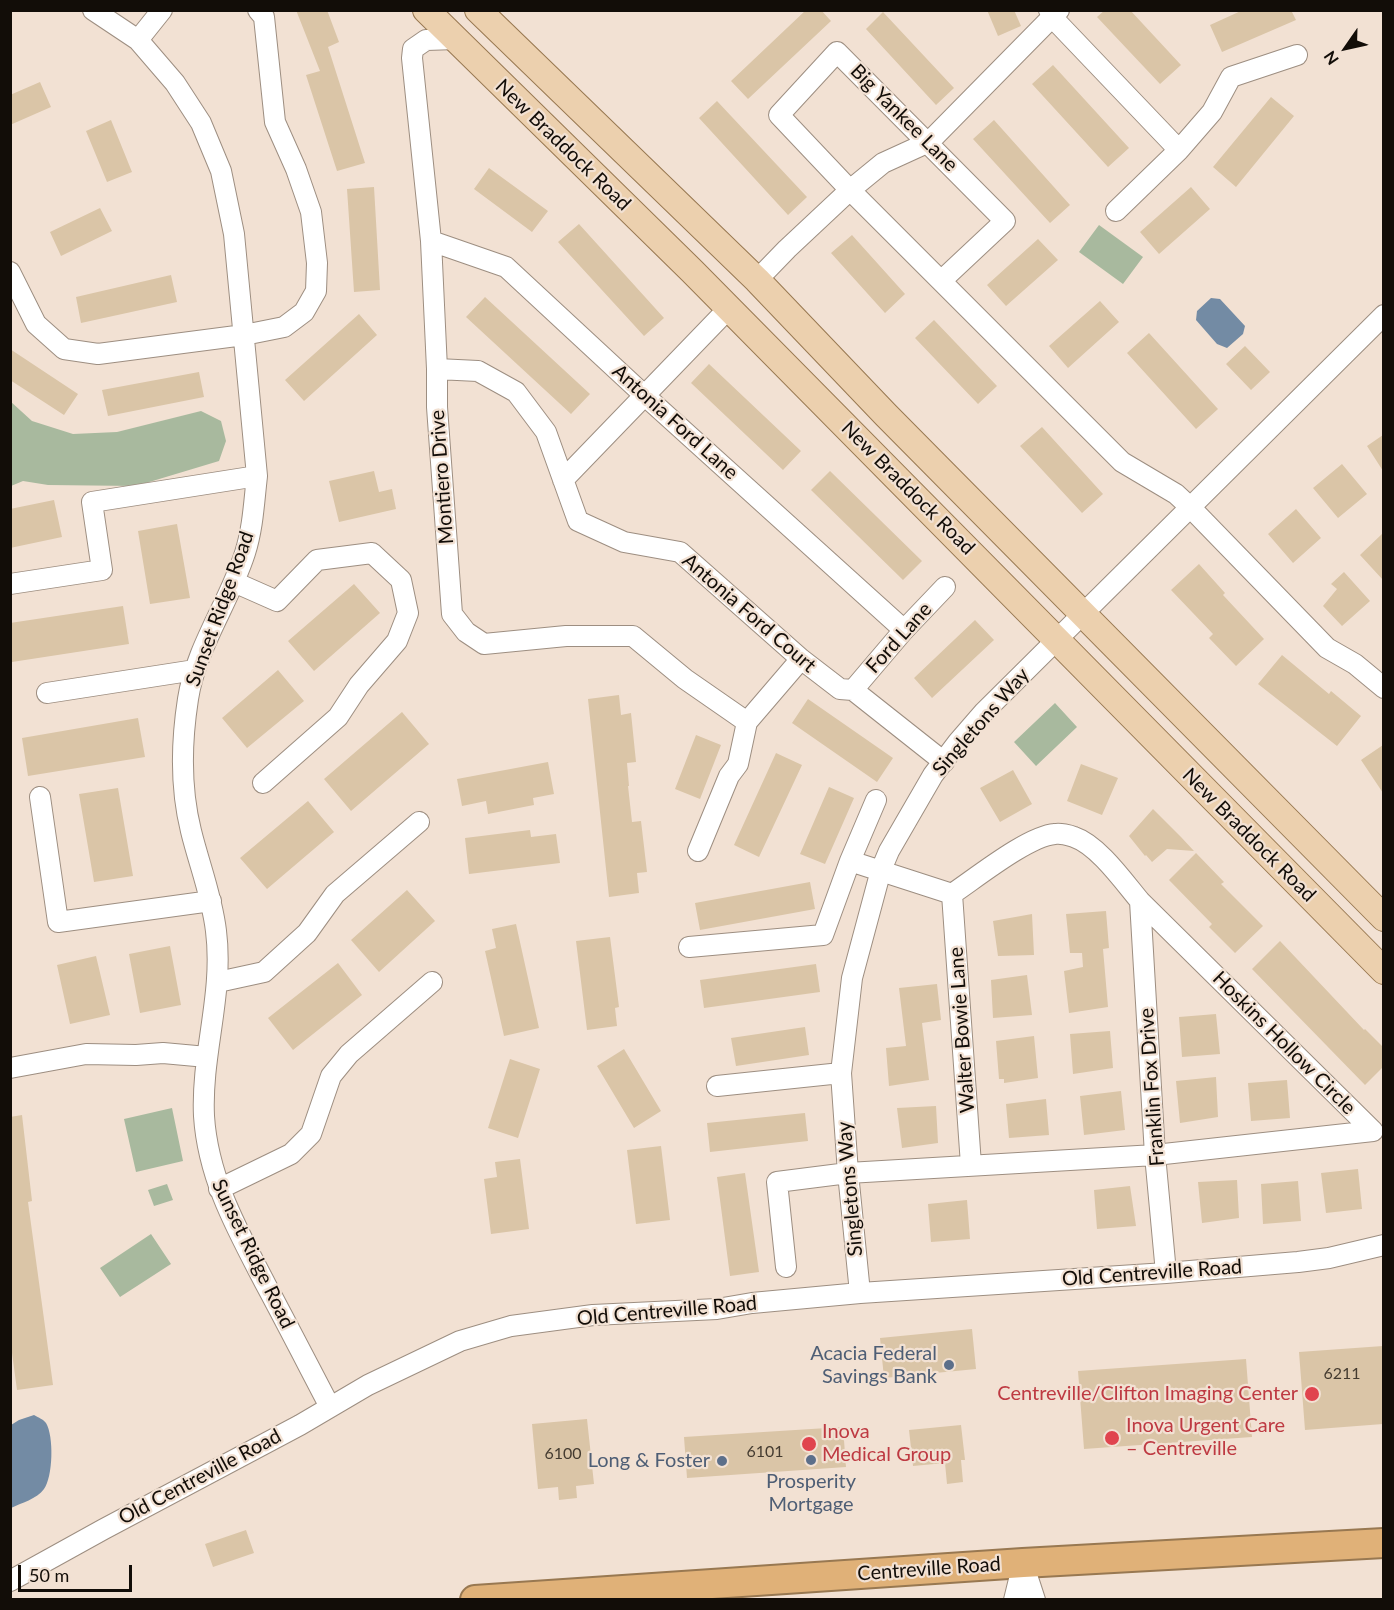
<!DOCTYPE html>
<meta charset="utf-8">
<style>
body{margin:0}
#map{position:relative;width:1394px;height:1610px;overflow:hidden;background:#f2e1d3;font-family:Lato,sans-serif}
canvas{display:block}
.frame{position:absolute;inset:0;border:12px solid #120d08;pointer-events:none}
.north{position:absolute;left:1316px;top:18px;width:60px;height:60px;-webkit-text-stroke:4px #f2e1d3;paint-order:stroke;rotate:236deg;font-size:16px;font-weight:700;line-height:24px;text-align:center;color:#120d08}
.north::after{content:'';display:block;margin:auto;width:21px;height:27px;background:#120d08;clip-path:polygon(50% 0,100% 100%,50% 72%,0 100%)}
.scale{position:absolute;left:18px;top:1565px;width:114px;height:27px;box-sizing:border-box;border:3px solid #120d08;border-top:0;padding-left:8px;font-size:18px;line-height:21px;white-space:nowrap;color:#120d08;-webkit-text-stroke:4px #f2e1d3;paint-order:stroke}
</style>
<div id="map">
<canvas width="1394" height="1610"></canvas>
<div class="frame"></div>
<div class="north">N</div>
<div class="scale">50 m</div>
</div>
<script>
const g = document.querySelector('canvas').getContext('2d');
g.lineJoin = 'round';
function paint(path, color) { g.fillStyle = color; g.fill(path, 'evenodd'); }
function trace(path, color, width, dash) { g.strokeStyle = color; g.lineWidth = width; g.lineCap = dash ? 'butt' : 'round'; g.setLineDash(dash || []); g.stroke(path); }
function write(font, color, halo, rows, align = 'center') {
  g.font = font + ' Lato,sans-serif'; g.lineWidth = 4.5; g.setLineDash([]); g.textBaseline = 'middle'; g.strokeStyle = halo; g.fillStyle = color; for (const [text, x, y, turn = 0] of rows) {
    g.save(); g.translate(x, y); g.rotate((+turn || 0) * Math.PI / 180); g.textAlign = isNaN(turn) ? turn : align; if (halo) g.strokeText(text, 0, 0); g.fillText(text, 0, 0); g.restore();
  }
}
paint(new Path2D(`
 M1099 225 1143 257 1123 284 1079 252Z
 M10 401 32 421 73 434 117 432 201 411 221 421 226 441 219 461 136 486 48 485 23 481 11 486Z
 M1055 703 1077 727 1036 766 1014 742Z
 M172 1108 183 1161 136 1172 124 1119Z
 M167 1184 173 1200 154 1206 148 1190Z
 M151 1234 171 1264 120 1297 100 1268Z`), '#a8b99e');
paint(new Path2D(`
 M1211 298 1220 299 1245 326 1243 334 1227 348 1217 344 1196 320 1197 311Z
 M34 1415C39 1418 43 1419 46 1423 54 1436 53 1477 44 1489 37 1499 21 1503 11 1508V1425L19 1420Z`), '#738ba4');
paint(new Path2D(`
 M296 10H327L339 42 328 47 365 163 337 171 306 75 320 71Z
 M806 10H821L831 21 748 99 731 81Z
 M987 10H1014L1021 26 998 36Z
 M1105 10H1130L1181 65 1160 84 1097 17Z
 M1243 10H1291L1296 20 1222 52 1210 25Z
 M883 12 954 88 936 105 866 29Z
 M1053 65 1129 148 1108 167 1032 84Z
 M40 82 51 107 10 125V95Z
 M1271 97 1294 116 1236 187 1213 167Z
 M717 101 807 197 788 215 699 118Z
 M111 120 132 172 107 182 86 131Z
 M994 120 1070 205 1050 223 973 139Z
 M489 168 548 211 532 232 474 189Z
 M374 187 380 290 354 292 347 189Z
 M1191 187 1210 209 1159 254 1140 232Z
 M100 208 112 231 61 256 50 232Z
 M579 224 664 318 644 336 558 242Z
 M852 235 905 294 885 313 831 253Z
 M1038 239 1058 260 1006 306 987 285Z
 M171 275 177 302 81 323 76 297Z
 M485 297 590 394 571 414 466 317Z
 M1100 301 1119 322 1068 368 1049 346Z
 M359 314 377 335 304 401 285 380Z
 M934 320 997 386 978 404 915 338Z
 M1149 333 1218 409 1196 429 1127 353Z
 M1245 346 1270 372 1251 390 1226 364Z
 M10 349 78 394 64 415 10 380Z
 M709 364 801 451 783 470 691 383Z
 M199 372 204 397 108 416 102 390Z
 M1042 427 1103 494 1082 513 1020 446Z
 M1383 435V471L1367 446Z
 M1342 464 1367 494 1338 518 1313 488Z
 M374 471 379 492 392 489 396 509 339 522 329 481Z
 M830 471 922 561 903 580 811 490Z
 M54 500 62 537 10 548V509Z
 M1296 509 1321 538 1293 563 1268 534Z
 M177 524 190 598 150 604 138 531Z
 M1383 533V580L1360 555Z
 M1199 564 1225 593 1223 595 1264 639 1236 666 1209 638 1213 634 1171 590Z
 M1344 572 1370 601 1342 626 1323 606 1337 589 1331 584Z
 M354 584 380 613 314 671 288 641Z
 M123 606 129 644 12 662 10 623Z
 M975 620 994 640 932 698 914 678Z
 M1282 655 1329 694 1331 691 1361 716 1337 746 1258 684Z
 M278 670 304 701 247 748 222 718Z
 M619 695 621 715 631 713 636 762 627 763 629 786H628L632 822 641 821 647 872 637 873 639 893 609 897 588 699Z
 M808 699 893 758 877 782 792 723Z
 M402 712 429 744 351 811 324 779Z
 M138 718 145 757 28 776 22 738Z
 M696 735 721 745 700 799 675 789Z
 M1383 745V793L1361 760Z
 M776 753 802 765 759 857 734 845Z
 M548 762 554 794 533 798 534 805 488 814 486 801 462 806 457 779Z
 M1081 764 1118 778 1102 815 1067 801Z
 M1013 770 1032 804 1000 822 980 788Z
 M829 787 854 798 825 864 800 854Z
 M118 788 133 876 94 882 79 794Z
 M308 801 334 832 267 889 240 858Z
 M1153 809 1181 837 1194 851 1167 849 1152 862 1146 855 1145 856 1129 836Z
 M530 830 531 837 556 834 560 863 469 874 465 838Z
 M1196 853 1224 882 1221 884 1263 926 1235 953 1209 927 1212 924 1169 880Z
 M810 882 815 909 700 930 695 903Z
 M407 890 435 921 379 972 351 940Z
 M1106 911 1109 948 1103 949 1108 1007 1069 1013 1064 971 1083 967 1082 953H1070L1066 914Z
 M1032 914 1034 955 998 956 993 921Z
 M516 924 539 1028 504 1036 485 951 496 948 492 929Z
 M610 937 619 1007 615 1008 617 1026 587 1030 576 941Z
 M1280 941 1364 1030 1365 1029 1383 1047V1067L1365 1085 1252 969Z
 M170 946 181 1005 140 1013 129 954Z
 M96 956 110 1015 70 1024 57 965Z
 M338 963 362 995 293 1050 268 1018Z
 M816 964 820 992 704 1008 700 980Z
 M1027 975 1032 1015 993 1018 991 980Z
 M937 984 941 1020 922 1023 929 1080 889 1086 886 1048 906 1046 899 988Z
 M1216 1014 1220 1054 1182 1057 1179 1017Z
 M805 1027 809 1055 736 1066 731 1038Z
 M1110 1031 1113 1068 1073 1074 1070 1034Z
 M1034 1036 1038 1078 1004 1083V1079H999L996 1041Z
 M624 1049 661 1111 634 1128 597 1066Z
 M510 1059 540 1069 518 1138 488 1128Z
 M1216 1077 1218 1117 1180 1123 1176 1081Z
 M1287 1080 1290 1118 1251 1121 1248 1083Z
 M1121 1091 1125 1130 1084 1135 1080 1096Z
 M1046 1099 1049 1135 1009 1138 1006 1104Z
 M936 1106 938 1143 902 1148 897 1108Z
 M805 1113 808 1141 710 1152 707 1123Z
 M22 1115 32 1201 28 1202 53 1385 17 1390 10 1338V1117Z
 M661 1146 670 1220 636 1224 627 1150Z
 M520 1159 529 1229 491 1234 484 1179 497 1177 495 1162Z
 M1358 1169 1362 1209 1326 1213 1321 1173Z
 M745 1173 759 1272 730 1276 717 1177Z
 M1237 1180 1239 1218 1202 1223 1198 1182Z
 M1298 1181 1301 1221 1263 1224 1261 1184Z
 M1130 1186 1136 1226 1097 1229 1094 1190Z
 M967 1200 970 1239 931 1242 928 1204Z
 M972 1329 976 1369 884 1378 880 1338Z
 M1383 1346V1424L1305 1430 1299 1352Z
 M1246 1359 1252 1437 1084 1449 1078 1371Z
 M587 1419 594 1484 576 1486 577 1498 559 1500 558 1487 538 1489 532 1424Z
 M961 1425 965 1460H961L963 1482 947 1484 945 1463 913 1466 909 1430Z
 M843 1427 846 1467 687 1478 684 1437Z
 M246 1530 254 1553 213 1567 205 1544Z`), '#dac5a7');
const minor = new Path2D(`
 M93 10 138 40 175 83 201 123 221 171 234 234 257 476C254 502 253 528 245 553 229 603 196 647 188 699 181 744 180 787 191 831 199 864 212 896 216 931 224 994 201 1054 204 1116 208 1179 238 1231 266 1285 288 1326 309 1367 330 1407
 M1049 10 1052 17 1179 150
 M456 39 426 40 413 49 412 58 431 241 437 369V407L452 614 466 632 484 644 566 636H633L685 679 747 722
 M138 40 162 10
 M1116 211 1179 150 1212 112 1231 77 1297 55
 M431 241 506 267 644 395 904 630
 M10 272 36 324 64 349 98 354 244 335 284 327 304 312 316 291 317 263 311 212 296 169 275 122 264 17 258 10
 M757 280 787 249 850 190 883 163 929 142 1059 10
 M941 281 1005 221 837 52 779 115 850 190 1122 462 1176 494 1190 507 1327 648 1355 664 1384 688
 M437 369 478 371 516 392 546 432 578 521 624 542 680 552 801 659 840 689 853 690 944 762
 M563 480 729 308
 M234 582 277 601 317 560 372 553 401 580 408 613 397 641 359 685 338 717 263 783
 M10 584 102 570 92 502 257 476
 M853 690 904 630 945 587
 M47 693 195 670
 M40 797 58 922 211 901
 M698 851 729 776 738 764 747 722 801 659
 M952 894 971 1165
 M1140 901 1155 1155 1166 1273
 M689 947 823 935 850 861 876 800
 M218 982 264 972 307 933 335 894 419 822
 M10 1068 86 1054 136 1055 163 1053 207 1057
 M717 1086 841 1073
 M219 1189 291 1154 311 1134 331 1076 349 1054 432 982
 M786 1267 777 1182 848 1173 1155 1155 1373 1131 1140 901C1124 882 1098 845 1074 837 1069 835 1060 833 1055 834 1028 836 976 878 952 894L850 861
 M860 1293 848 1173 841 1073 852 978 881 870 889 851 933 775 958 742 984 712 1384 315
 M1023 1563 1035 1600
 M10 1581 104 1529 300 1425 368 1385 460 1341 511 1326 593 1315 717 1309 752 1303 860 1293 1166 1273 1298 1262 1329 1258 1384 1245
 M1014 1600 1023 1563`);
const major = new Path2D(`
 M426 10 692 271 1384 971
 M478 10 757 280 886 415 1384 918`);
const highway = new Path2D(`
 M475 1600 1023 1563 1384 1543`);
trace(minor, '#9d8e81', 22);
trace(major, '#987851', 28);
trace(highway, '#987851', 32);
trace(minor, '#fff', 20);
trace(major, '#ecd0ae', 26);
trace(highway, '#e0b178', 28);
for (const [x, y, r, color] of [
 [949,1365,6,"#5c6f8a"],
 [1312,1394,8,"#e0444e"],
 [1112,1438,8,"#e0444e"],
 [809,1444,8,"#e0444e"],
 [811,1460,6,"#5c6f8a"],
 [722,1461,6,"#5c6f8a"]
]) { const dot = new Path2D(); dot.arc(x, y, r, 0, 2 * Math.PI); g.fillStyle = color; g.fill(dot); trace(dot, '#f2e1d3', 2); }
write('16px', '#443b30', null, [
 ["6211",1342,1374],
 ["6101",765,1452],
 ["6100",563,1454]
]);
write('20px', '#120d08', '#f2e1d3', [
 ["Big Yankee Lane",904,118,45],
 ["New Braddock Road",563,145,44],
 ["Antonia Ford Lane",675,422,42],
 ["Montiero Drive",442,477,-94],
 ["New Braddock Road",908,488,45],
 ["Sunset Ridge Road",220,609,-70],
 ["Antonia Ford Court",749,613,41],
 ["Ford Lane",899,638,-48],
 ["Singletons Way",981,722,-49],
 ["New Braddock Road",1249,835,45],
 ["Walter Bowie Lane",962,1030,-94],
 ["Hoskins Hollow Circle",1284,1043,45],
 ["Franklin Fox Drive",1152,1087,-94],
 ["Singletons Way",850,1189,-95],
 ["Sunset Ridge Road",253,1254,64],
 ["Old Centreville Road",1152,1273,-4],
 ["Old Centreville Road",667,1311,-5],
 ["Old Centreville Road",200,1477,-28],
 ["Centreville Road",929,1569,-4]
]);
write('20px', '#4e5e75', '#f2e1d3', [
 ["Acacia Federal",937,1354],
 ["Savings Bank",937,1377],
 ["Long & Foster",710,1461],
 ["Prosperity",811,1482,"center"],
 ["Mortgage",811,1505,"center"]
], 'right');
write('20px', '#be3a42', '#f2e1d3', [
 ["Centreville/Clifton Imaging Center",1298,1394,"right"],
 ["Inova Urgent Care",1126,1426],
 ["– Centreville",1126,1449],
 ["Inova",822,1432],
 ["Medical Group",822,1455]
], 'left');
</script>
